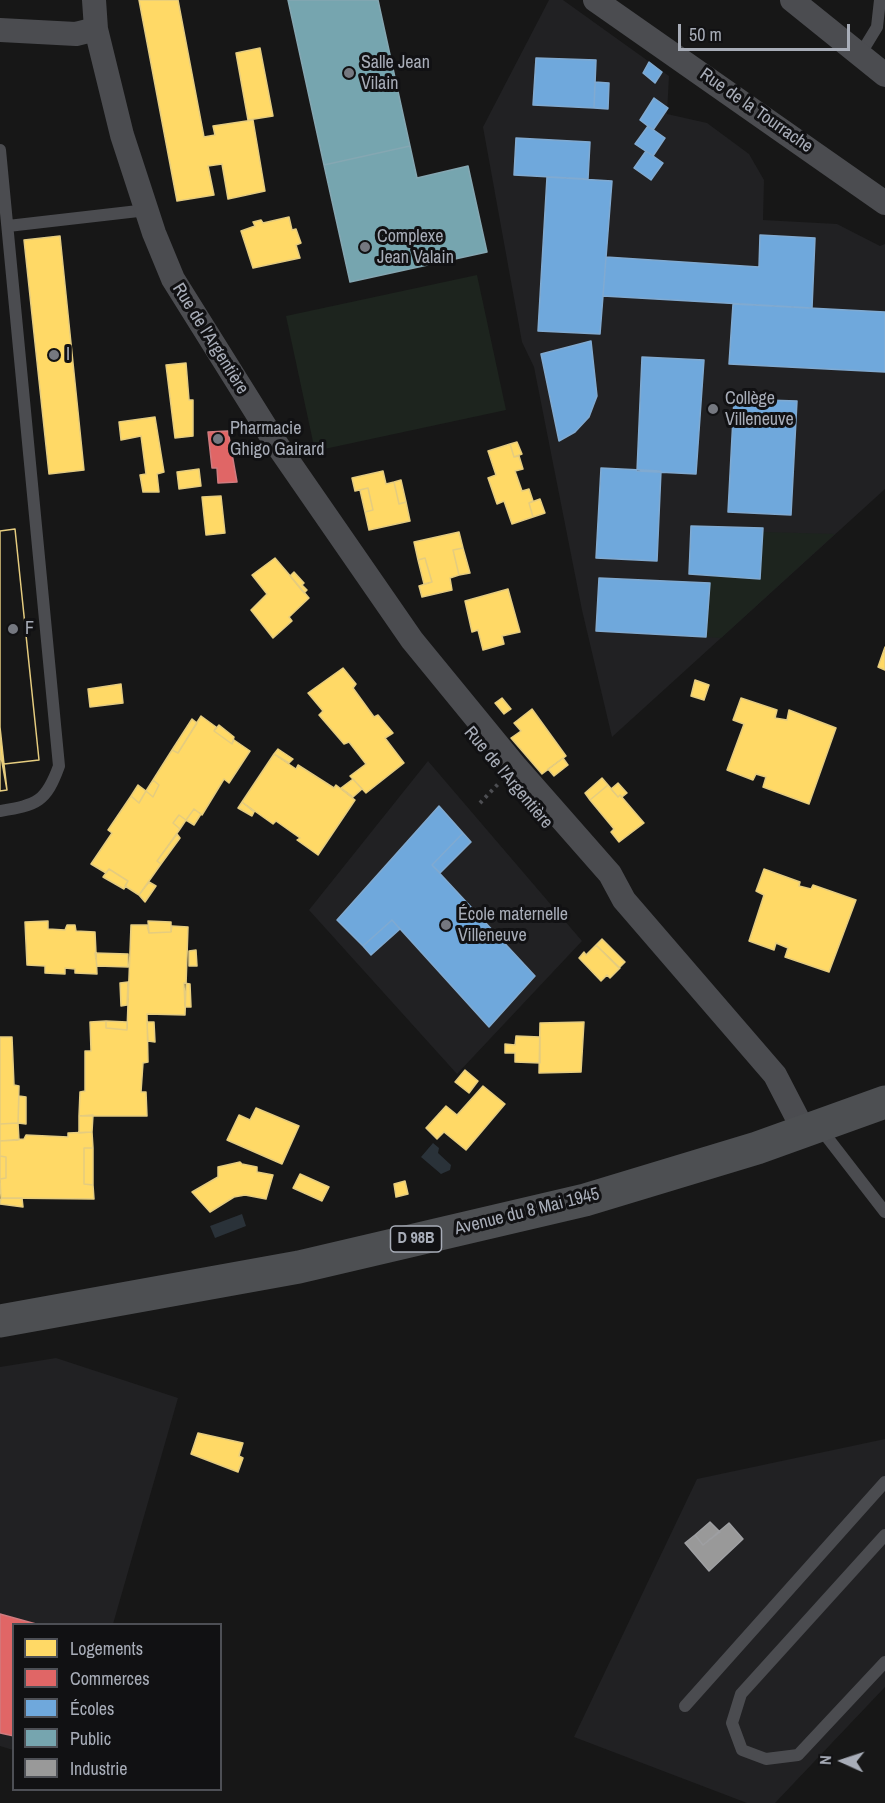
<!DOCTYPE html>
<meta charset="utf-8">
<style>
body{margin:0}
#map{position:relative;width:885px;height:1803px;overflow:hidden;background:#171717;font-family:"Archivo Narrow",sans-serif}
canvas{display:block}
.legend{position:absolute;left:12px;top:1623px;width:210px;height:168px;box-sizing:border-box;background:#111113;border:2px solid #4d4f55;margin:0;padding:8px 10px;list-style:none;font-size:18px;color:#a8adb8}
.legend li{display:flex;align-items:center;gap:12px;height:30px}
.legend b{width:30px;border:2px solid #4d4f55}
.north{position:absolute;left:813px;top:1731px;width:60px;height:60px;-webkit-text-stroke:4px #111113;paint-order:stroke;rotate:273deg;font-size:16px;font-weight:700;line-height:24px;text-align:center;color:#a8adb8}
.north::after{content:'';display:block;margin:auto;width:21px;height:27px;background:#a8adb8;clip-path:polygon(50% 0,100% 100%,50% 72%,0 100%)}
.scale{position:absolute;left:678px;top:24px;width:172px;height:27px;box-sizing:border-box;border:3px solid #a8adb8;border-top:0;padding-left:8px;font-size:18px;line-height:21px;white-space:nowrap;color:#a8adb8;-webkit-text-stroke:4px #111113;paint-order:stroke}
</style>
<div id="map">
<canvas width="885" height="1803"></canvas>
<ul class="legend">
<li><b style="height:16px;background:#ffd966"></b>Logements</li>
<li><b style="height:16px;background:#e06666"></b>Commerces</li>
<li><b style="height:16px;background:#6fa8dc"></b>Écoles</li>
<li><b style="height:16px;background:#76a5af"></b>Public</li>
<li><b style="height:16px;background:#999"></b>Industrie</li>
</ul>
<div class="north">N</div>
<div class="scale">50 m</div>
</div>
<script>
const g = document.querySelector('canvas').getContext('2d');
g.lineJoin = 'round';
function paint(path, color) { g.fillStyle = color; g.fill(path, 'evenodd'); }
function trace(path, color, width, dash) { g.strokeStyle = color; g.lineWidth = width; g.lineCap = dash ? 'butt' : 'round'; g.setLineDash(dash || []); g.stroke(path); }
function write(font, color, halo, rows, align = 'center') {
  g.font = font + ' "Archivo Narrow",sans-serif'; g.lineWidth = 6; g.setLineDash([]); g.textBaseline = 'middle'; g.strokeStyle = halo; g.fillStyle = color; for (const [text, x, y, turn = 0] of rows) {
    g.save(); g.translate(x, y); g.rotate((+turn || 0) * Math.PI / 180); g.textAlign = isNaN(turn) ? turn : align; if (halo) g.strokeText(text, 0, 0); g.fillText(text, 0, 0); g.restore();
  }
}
paint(new Path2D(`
 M549 0H563L669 76 667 114 707 123 749 154 764 180 763 220 837 224 880 246 885 244V489L612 737 582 610 534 367 522 342 483 127Z
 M428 761 582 941 457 1074 309 910Z
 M56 1358 178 1398 113 1624H14L13 1750 0 1746V1367Z
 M885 1439V1687L775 1803H747L574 1737 697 1479Z`), '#212123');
paint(new Path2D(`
 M477 275 506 410 315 451 286 316Z
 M763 532 835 534 721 638 706 637 710 575 760 579Z`), '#1d241e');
paint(new Path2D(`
 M433 1143 439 1148 438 1153 451 1165 450 1170 441 1174 421 1157Z
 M242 1214 246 1226 215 1238 210 1226Z`), '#2a3239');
const homes = new Path2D(`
 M139 0H178L204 137 215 135 213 126 253 120 265 191 228 199 222 164 208 166 214 195 177 201Z
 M260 48 273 116 248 120 236 53Z
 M289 217 292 230 296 229 301 243 296 245 300 258 253 268 241 231 255 226 253 222 261 220 263 223Z
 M60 236 84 470 49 474 24 240Z
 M186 363 189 400H193V436L175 438 166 365Z
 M155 417 164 472 157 474 159 492H143L140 475 146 474 141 436 121 440 119 422Z
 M517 442 522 454 514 457 510 444Z
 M510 444 514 457 519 456 523 469 515 471 522 491 529 489 533 501 529 503 533 517 512 524 504 501 497 504 488 478 496 475 488 451Z
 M199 469 201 486 179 489 177 472Z
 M383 471 386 484 394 482 399 504 406 502 410 521 369 530 365 512 373 510 368 488 355 491 352 478Z
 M401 480 406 502 399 504 394 482Z
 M368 488 373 510 365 512 360 490Z
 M221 496 225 533 206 535 202 497Z
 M540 499 545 513 533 517 529 503Z
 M15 529 39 760 4 764 7 790 0 791V531Z
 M15 529 39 760 4 764 0 727V531Z
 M459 532 463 548 453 550 459 575 450 578 452 590 422 597 419 586 432 582 425 558 418 560 414 542Z
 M463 548 470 573 459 575 453 550Z
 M275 558 309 598 289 617 292 621 273 638 251 610 267 594 252 575Z
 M425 558 432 582 424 584 418 560Z
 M294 572 304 583 302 585 307 590 304 593 290 576Z
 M508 589 520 632 502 636 504 644 483 650 478 630 472 632 465 601Z
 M885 647V670L878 667Z
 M343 668 356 684 353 688 374 717 378 715 393 733 385 738 404 763 366 793 350 776 366 764 349 742 344 744 319 715 323 711 308 693Z
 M695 680 709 685 704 700 691 696Z
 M121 684 123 703 90 707 88 689Z
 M502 698 511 709 504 714 495 703Z
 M741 698 777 710 775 718 787 720 789 710 836 728 809 804 763 787 766 777 756 774 753 780 727 770 744 724 733 720Z
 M532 709 566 756 542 774 511 738 521 731 514 723Z
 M201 716 216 727 214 731 232 744 234 740 250 751 229 783 224 779 202 815 194 809 186 820 179 815 173 823 180 829 157 861 161 864 139 895 125 886 128 881 109 869 106 873 91 864 112 833 108 830 131 796 139 803 146 791 153 797 159 785 153 780 172 750 178 753Z
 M192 719 197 723 178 753 172 750Z
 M219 725 234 737 232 744 214 731Z
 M278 749 293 759 289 763 274 754Z
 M0 751 7 790 0 791Z
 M274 754 296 769 298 765 334 788 336 785 355 800 318 855 297 840 300 838 276 821 273 824 242 802Z
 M563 758 568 765 554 776 548 769Z
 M602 778 608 785 590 800 585 793Z
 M353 779 362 789 353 797 341 788Z
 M153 780 159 785 153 797 146 791Z
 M618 783 627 793 622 797 620 795 618 797 611 789Z
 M138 785 146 791 139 803 131 796Z
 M608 785 618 797 620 795 644 823 619 842 611 832 614 829 590 800Z
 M242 802 254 812 252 816 238 808Z
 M194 809 201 814 194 825 186 820Z
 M179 815 186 820 180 829 173 823Z
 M177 834 180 838 161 864 157 861Z
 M109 869 128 881 124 889 103 877Z
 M764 869 800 882 799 886 811 889 813 885 856 900 829 972 785 957 788 948 776 943 774 950 749 941 764 895 756 891Z
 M149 882 156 886 145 902 139 895Z
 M48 921V929L65 930 67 925H75L76 931 95 932 97 974 75 973V969L65 968V974L45 973V966L27 965 25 922Z
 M148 921 171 922V932L149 933Z
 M131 925H147L149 933 171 932 172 926 188 927 185 1015 147 1014 148 1062 143 1063 141 1092H146L147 1116H79L80 1092 85 1091V1051H91L90 1022 106 1021V1028L127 1030Z
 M602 939 625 962 619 968 596 945Z
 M596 945 620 968 610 978 607 975 601 981 579 958 584 952 586 955Z
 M196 950 197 966H189V951Z
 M95 953 128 954V967L97 966Z
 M128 982 127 1005 121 1006 120 983Z
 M184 983 190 984 191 1007H185Z
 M106 1021 127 1022V1030L106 1028Z
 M147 1022H154L155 1042 148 1041Z
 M584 1022 581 1072 539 1073 540 1023Z
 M516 1036 540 1037V1063L515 1062V1053H505V1044L515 1045Z
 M0 1037H12L14 1085 19 1086 18 1123 0 1124Z
 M465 1070 478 1081 469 1093 455 1082Z
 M483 1086 505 1104 466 1150 444 1132 437 1139 426 1128 446 1106 457 1115Z
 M19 1096 26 1097V1124L18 1123Z
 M256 1108 299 1126 282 1164 227 1140 239 1115 250 1120Z
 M93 1115 92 1132 79 1133V1116Z
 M18 1123 19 1140 0 1141V1124Z
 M92 1132 93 1148H84V1184L93 1185 94 1199 1 1198 0 1179 6 1178V1157L0 1156V1141L24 1139 26 1135 68 1137V1133Z
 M84 1148H93V1185L84 1184Z
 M0 1156 6 1157V1178L0 1179Z
 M240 1162 242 1164 257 1167V1172L273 1175 266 1199 245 1195 234 1197 210 1212 192 1192 218 1177V1167Z
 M300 1174 329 1187 322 1201 293 1188Z
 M405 1181 408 1194 396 1197 394 1184Z
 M1 1198H22L23 1207 0 1204Z
 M198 1433 243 1443 239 1456 243 1458 238 1472 191 1454Z`);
paint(homes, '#ffd966');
trace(homes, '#e5cc7f', 1.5);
const shops = new Path2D(`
 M228 431 237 482 218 483 217 468H212L208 432Z
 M0 1614 36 1624H14V1736L0 1733Z`);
paint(shops, '#e06666');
trace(shops, '#cf7b7f', 1.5);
const schools = new Path2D(`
 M536 58 596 60 594 108 533 105Z
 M649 62 662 72 655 83 643 73Z
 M595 82 609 83 608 109 594 108Z
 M654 98 668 108 653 130 640 120Z
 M648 126 665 138 653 156 635 144Z
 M516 138 590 142 588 179 514 175Z
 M646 151 663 163 651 180 634 168Z
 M547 177 612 181 600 334 538 331Z
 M760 235 815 238 812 308 603 296 606 257 759 267Z
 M733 304 885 312V372L729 364Z
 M591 341 597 396 589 417 575 432 559 441 541 354Z
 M642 357 704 360 696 474 637 471Z
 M734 399 797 401 791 515 728 512Z
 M601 468 661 471 657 561 596 558Z
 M691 526 763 528 760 579 689 574Z
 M599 578 710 583 706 637 596 631Z
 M439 806 463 833 432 865 535 976 489 1027 392 920 363 946 337 920Z
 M463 833 471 842 440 873 432 865Z
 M392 920 400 929 371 955 363 946Z`);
paint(schools, '#6fa8dc');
trace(schools, '#80aad1', 1.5);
const public = new Path2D(`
 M288 0H378L410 146 324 165Z
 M410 146 417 178 468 166 487 252 350 282 324 165Z`);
paint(public, '#76a5af');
trace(public, '#85a7b2', 1.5);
const industry = new Path2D(`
 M710 1522 720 1532 703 1545 695 1535Z
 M729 1523 743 1539 709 1571 685 1543 695 1535 703 1545Z`);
paint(industry, '#999');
trace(industry, '#9e9fa2', 1.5);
trace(new Path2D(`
 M480 803 500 782`), '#4d4e52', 4, [3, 4.5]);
trace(new Path2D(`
 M860 55 877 27 880 0
 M0 150 59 766C46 802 37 805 0 811
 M8 226 147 210
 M820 1128 885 1212
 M885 1535 741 1694 732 1723 742 1750 766 1759 798 1755 885 1662
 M685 1706 885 1482`), '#4b4c50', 12);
trace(new Path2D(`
 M94 0 96 29 122 135 154 233 173 279 273 439 412 640 516 767 610 874 624 900 775 1075 804 1131
 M595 0 885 203
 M792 0 885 75
 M0 30 76 34 96 29`), '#4b4c50', 24);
trace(new Path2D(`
 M0 1321 299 1267 585 1200 757 1148 885 1102`), '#4d4f52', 33);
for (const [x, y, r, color] of [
 [349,73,6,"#757880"],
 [365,247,6,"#757880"],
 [54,355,6,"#757880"],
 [713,409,6,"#757880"],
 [218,439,6,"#757880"],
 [13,629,6,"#757880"],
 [446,925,6,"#757880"]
]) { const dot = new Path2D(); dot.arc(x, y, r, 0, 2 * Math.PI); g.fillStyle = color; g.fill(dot); trace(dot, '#111113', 2); }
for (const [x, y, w] of [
 [416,1239,51]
]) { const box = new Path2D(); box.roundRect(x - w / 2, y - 13, w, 26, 4.5); g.fillStyle = '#111113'; g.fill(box); trace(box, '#a8adb8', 1.5); }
write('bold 16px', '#a8adb8', null, [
 ["D 98B",416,1239]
]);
write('18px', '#a8adb8', '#111113', [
 ["Salle Jean",361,63],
 ["Vilain",361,84],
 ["Complexe",377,237],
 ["Jean Valain",377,258],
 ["I",66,355],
 ["Collège",725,399],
 ["Villeneuve",725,420],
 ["Pharmacie",230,429],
 ["Ghigo Gairard",230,450],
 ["F",25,629],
 ["École maternelle",458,915],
 ["Villeneuve",458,936]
], 'left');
write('18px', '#a8adb8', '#111113', [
 ["Rue de la Tourrache",756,111,35],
 ["Rue de l'Argentière",210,339,58],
 ["Rue de l'Argentière",508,778,50],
 ["Avenue du 8 Mai 1945",527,1212,-14]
]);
</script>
